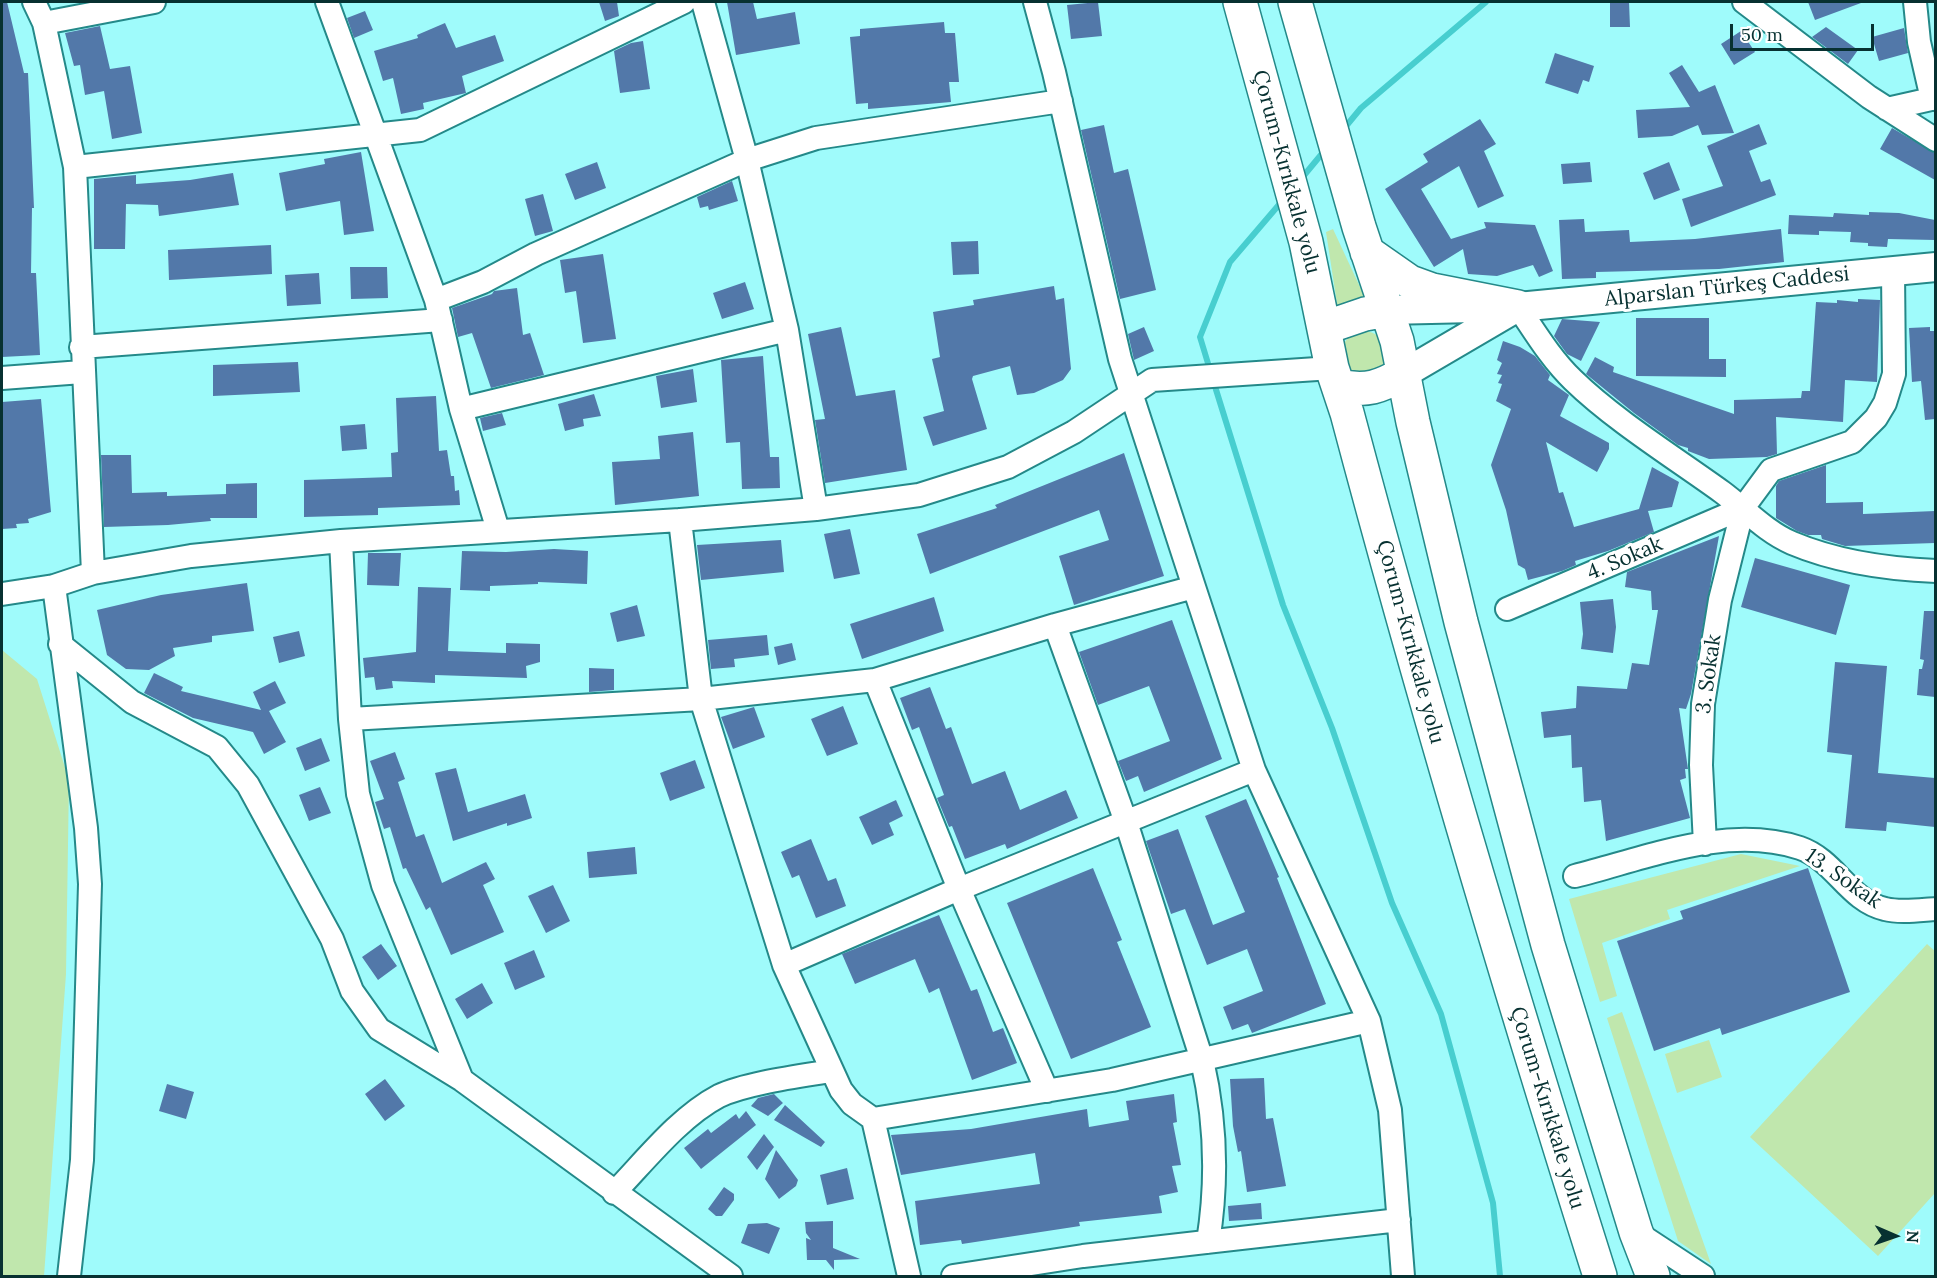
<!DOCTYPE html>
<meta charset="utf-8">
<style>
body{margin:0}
#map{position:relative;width:1937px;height:1278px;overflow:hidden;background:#9ffbfb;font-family:Lora,serif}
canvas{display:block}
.frame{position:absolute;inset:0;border:3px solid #073131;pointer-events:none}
.north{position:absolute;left:1865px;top:1206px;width:60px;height:60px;-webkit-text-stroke:4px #fff;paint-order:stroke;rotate:92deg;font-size:16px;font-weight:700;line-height:24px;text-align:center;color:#073131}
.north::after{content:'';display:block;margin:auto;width:21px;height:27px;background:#073131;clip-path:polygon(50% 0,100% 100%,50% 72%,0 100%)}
.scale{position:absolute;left:1730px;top:24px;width:144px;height:27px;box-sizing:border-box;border:3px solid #073131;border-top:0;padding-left:8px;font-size:18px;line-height:21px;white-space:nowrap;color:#073131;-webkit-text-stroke:4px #fff;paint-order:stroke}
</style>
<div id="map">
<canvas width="1937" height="1278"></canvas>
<div class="frame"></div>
<div class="north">N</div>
<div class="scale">50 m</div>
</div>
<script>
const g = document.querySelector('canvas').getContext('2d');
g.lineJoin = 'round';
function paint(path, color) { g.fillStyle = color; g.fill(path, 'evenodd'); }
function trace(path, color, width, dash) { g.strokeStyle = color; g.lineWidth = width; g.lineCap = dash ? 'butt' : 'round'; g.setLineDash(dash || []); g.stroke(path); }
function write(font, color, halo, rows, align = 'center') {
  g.font = font + ' Lora,serif'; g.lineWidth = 6; g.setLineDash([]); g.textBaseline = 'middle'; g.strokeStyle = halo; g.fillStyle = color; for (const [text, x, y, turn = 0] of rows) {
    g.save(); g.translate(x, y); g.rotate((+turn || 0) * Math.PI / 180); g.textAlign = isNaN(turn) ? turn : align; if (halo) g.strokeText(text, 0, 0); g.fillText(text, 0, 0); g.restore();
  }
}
paint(new Path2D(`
 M1333 229 1367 302 1338 310 1326 232Z
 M1342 353a22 22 0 1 1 44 0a22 22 0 1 1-44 0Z
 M2 650 37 679 69 780 66 974 44 1276H2Z
 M1741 854 1800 866 1667 910 1670 919 1602 943 1617 996 1600 1002 1569 899Z
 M1927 944 1936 952 1935 1193 1878 1256 1750 1137Z
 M1622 1012 1711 1264 1678 1241 1607 1018Z
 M1709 1040 1722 1077 1677 1093 1665 1054Z`), '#c0e7ad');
trace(new Path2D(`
 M1342 131 1361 108 1486 2
 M1301 179 1325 150
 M1210 370 1200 337 1230 262 1283 200
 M1213 380 1283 605 1332 728 1392 903 1441 1014 1493 1203 1500 1276`), '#47cecf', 6);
paint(new Path2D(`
 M7 2 24 73H28L34 208H32L31 273H36L40 355 2 357V3Z
 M599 2H617L619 16 605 21Z
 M727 2H753L757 19 795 12 800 44 736 55Z
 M1098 2 1102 36 1071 39 1067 5Z
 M1629 2 1630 27H1610V3Z
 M1808 2H1860L1861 3 1815 20Z
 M365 11 373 30 354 38 347 18Z
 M944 22 945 33H955L959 82H949L951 102 868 109V103L856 104 850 37 860 36V29Z
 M445 23 456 48 495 35 504 61 462 76 466 93 423 103 424 109 401 114 393 78 383 81 374 51 418 38 417 35Z
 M100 26 110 69 130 66 142 133 112 139 104 91 85 95 80 65 74 66 65 33Z
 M1826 27 1858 50 1848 64 1812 37Z
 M1904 28 1908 53 1879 61 1872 37Z
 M1741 31 1755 52 1734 65 1721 44Z
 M643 41 650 89 620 93 614 51 631 43Z
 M1555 53 1594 66 1589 82 1583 80 1578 94 1545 83Z
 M1682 65 1699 92 1715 85 1734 133 1702 135 1698 125 1672 136 1638 138 1636 110 1690 107 1669 73Z
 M1480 119 1496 144 1484 151 1504 196 1478 208 1459 166 1421 189 1451 239 1486 228 1484 222 1535 225 1553 271 1539 277 1533 265 1497 276 1468 274 1463 249 1434 267 1385 189 1428 162 1423 154Z
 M1759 124 1767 144 1749 151 1761 182 1770 179 1776 195 1691 227 1682 199 1723 186 1707 146Z
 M1104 125 1114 173 1128 169 1156 290 1120 299 1081 130Z
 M1892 128 1935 153V180L1880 149Z
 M361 152 374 231 344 235 340 201 286 211 279 173 325 164 324 159Z
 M597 162 606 188 575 200 565 174Z
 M1590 162 1592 182 1563 184 1561 164Z
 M1669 162 1680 190 1654 200 1643 173Z
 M233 173 239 205 159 216 158 205 126 204 125 249H94V179L136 175V184L190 180Z
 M732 181 738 201 709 210 708 206 700 208 697 197Z
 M543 194 553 231 535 236 525 199Z
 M1869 212 1899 213 1935 220V240L1888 239 1887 247 1868 246V243L1850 242 1851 232 1819 231V235L1788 234 1789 215 1833 217 1834 213 1869 215Z
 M1584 219 1585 232 1629 230 1630 242 1695 239 1781 229 1784 262 1719 269 1596 272V278L1562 279 1559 220Z
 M978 241 979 274 953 275 951 242Z
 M271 245 272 274 169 280 168 250Z
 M603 254 616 339 583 343 576 291 565 293 560 260Z
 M350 267H387L388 298 351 299Z
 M319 273 321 304 287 306 285 275Z
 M745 282 754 309 722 319 713 293Z
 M1054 286 1056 300 1064 298 1071 369 1063 380 1034 393 1017 395 1010 366 973 376 972 379 987 429 933 446 923 417 944 411 932 359 940 357 933 312 974 305 973 300Z
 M517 288 523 335 530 333 544 375 491 388 472 333 458 337 452 308 492 294 494 291Z
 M1858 299 1880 300 1877 382 1845 380 1843 422 1776 417 1777 454 1767 457 1709 459 1688 451V448L1678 445 1634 413 1586 374 1595 357 1614 367 1613 372 1734 414V400L1801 398 1802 391H1810L1816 302 1837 303V300L1858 302Z
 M1636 318H1709V359H1726V377L1636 376Z
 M1562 319 1600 322 1581 361 1567 354 1554 336Z
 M841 327 856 396 895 390 907 470 825 483 815 420 825 419 808 334Z
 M1144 327 1154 351 1134 360 1128 334Z
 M1930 327V331H1935V419L1925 420 1921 381 1912 382 1909 328Z
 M1503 341 1520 347 1535 356 1550 375 1548 380 1569 395 1560 416 1609 443V449L1597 472 1546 442 1559 493 1563 492 1574 527 1639 509 1652 467 1679 482 1672 507 1648 511 1654 532 1608 551 1575 561 1576 565 1562 571 1528 580 1525 569 1518 565 1506 510 1491 465 1511 409 1496 401 1502 384 1498 383 1502 375 1497 374 1502 363 1497 360Z
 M763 356 770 457H779L780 488 742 489 740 442 726 443 721 360Z
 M298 362 300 392 213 396V365Z
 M693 369 697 402 661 408 656 376Z
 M594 394 601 416 583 419 584 426 565 431 558 404Z
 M436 396 439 451 447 450 451 476H454L455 491 459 490 460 505 378 508V515L304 517V480L392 477 391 453 398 452 396 398Z
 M41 399 51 512 28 519 29 523 16 524 17 528 2 529V402Z
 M502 413 506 425 483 431 480 418Z
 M365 424 367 449 342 451 340 426Z
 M693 432 699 496 615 505 612 462 660 459 658 436Z
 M1124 453 1164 576 1074 605 1059 556 1109 540 1099 510 930 574 917 534 997 508 995 505Z
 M101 455H131L132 493 167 492V496L226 494V484L257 483V518H210L211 521 168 525 104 527Z
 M1826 465V503L1863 502V514L1935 511V543L1845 546 1822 539 1821 535H1808L1797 531 1776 518V486L1779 481Z
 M850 529 860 574 834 579 824 534Z
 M1719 536 1691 694 1686 709 1679 708 1688 769H1685L1686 778 1680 780 1690 818 1606 841 1601 800 1584 802 1582 767 1572 768 1571 735 1544 738 1541 712 1576 708 1577 686 1627 689 1632 663 1649 665 1658 610H1652L1651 591 1625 587 1627 572Z
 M781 540 784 572 701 580 697 545Z
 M554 549 588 551 587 584 538 582V584L490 586V591L460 590 462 551 506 552Z
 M368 553H401L399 586 367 585Z
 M1755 558 1850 585 1836 635 1741 607Z
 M247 583 254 631 212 636V642L173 648 175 656 149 670 126 669 107 655 97 610 161 595Z
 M418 587 451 588 448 651 506 653V643L540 644V662L526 666 527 678 435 675V683L392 681 393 688 376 690 374 677 365 678 363 658 416 652Z
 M934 597 944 631 862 659 850 624Z
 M1613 599 1616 627 1613 653 1581 649 1583 634 1580 602Z
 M637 605 645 636 617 642 610 613Z
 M1924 611H1935V697L1917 695 1919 669H1922L1924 660 1920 659Z
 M1172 620 1222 759 1144 792 1138 776 1126 781 1118 761 1170 741 1149 686 1098 705 1079 652Z
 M299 631 305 656 279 663 273 637Z
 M767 635 769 655 734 659 735 667 711 669 708 640Z
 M792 643 796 660 778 665 774 647Z
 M1835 662 1887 666 1878 773 1935 778V827L1887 822 1886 831 1845 828 1852 755 1827 752Z
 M589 668 614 669V690L589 692Z
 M154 673 183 687 181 691 261 710 253 692 275 681 286 703 269 711 286 742 264 754 253 732 193 718 144 693Z
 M930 687 946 729 951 727 972 784 1005 771 1020 810 1066 790 1078 818 1007 849 1005 844 965 859 952 826 949 827 937 798 944 795 919 727 912 730 900 698Z
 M843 706 858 744 827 756 811 719Z
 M754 707 765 737 733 749 721 717Z
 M321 738 330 761 305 771 296 748Z
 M395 752 405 779 398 782 416 837 424 834 442 883 486 862 495 879 483 885 504 932 451 955 430 907 426 910 406 868 403 869 390 827 384 829 375 802 384 799 370 761Z
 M695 760 705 788 670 801 660 773Z
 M456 768 468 812 525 794 532 818 507 826V823L453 841 435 773Z
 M320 787 331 813 309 821 299 795Z
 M1246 799 1279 877 1277 878 1326 1004 1252 1033 1248 1024 1232 1030 1223 1007 1263 991 1247 949 1207 965 1185 909 1171 914 1146 841 1178 829 1213 925 1245 912 1205 816Z
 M896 800 903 816 889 823 894 835 872 845 859 817Z
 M811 839 828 881 836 878 846 906 816 918 799 875 792 878 781 852Z
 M635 847 637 874 589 878 587 852Z
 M1093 868 1122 940 1117 942 1151 1027 1071 1059 1007 903Z
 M1808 868 1850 992 1722 1035 1720 1028 1654 1051 1617 941 1683 919 1680 911Z
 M553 885 570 921 546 933 528 896Z
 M939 915 971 991 977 989 993 1032 1003 1028 1017 1063 972 1080 939 988 929 993 915 959 855 984 842 954Z
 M381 944 397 966 378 980 362 957Z
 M534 950 545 977 515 990 504 963Z
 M482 983 493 1003 467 1019 455 999Z
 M1264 1078 1266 1119 1273 1118 1286 1186 1247 1192 1241 1151 1238 1152 1233 1126 1230 1079Z
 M385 1079 405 1106 385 1121 365 1094Z
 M167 1084 194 1092 186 1119 159 1111Z
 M774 1094 783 1103 768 1116 751 1106 758 1098Z
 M1174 1094 1177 1122 1173 1123 1181 1165 1172 1166 1178 1192 1159 1196 1162 1213 1079 1222 1080 1226 962 1244 961 1240 920 1245 915 1201 1040 1184 1035 1153 901 1175 891 1135 971 1129 1087 1109 1089 1127 1129 1120 1126 1101Z
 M785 1105 825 1142 821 1147 774 1120Z
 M746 1111 756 1125 701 1169 684 1148 708 1129 711 1133 736 1114 739 1119Z
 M764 1134 774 1147 757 1170 747 1157Z
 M776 1150 798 1180 796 1186 779 1199 765 1179Z
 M847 1168 854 1199 827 1205 820 1175Z
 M724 1187 734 1194V1200L722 1216H716L708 1209Z
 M1261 1203 1262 1219 1229 1221 1228 1206Z
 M833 1221V1248L860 1259 834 1260V1270L826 1260H807L806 1238 811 1240 806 1233 805 1222Z
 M767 1223 780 1228 769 1254 741 1243 748 1224Z`), '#5278a9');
const minor = new Path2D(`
 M34 2 44 23 75 167 93 573
 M327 2 436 300 461 409 498 530
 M703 2 747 160 787 330 816 509
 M1035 2 1054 72 1120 359 1194 587 1254 770 1369 1021 1390 1110 1403 1276
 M1744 2 1869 97 1936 140
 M1915 2 1919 42 1932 99
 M44 23 154 2
 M1887 109 1936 98
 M75 167 420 130 684 2
 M436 300 483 282 536 254 747 160 816 138 1061 101
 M1518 307C1535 332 1551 359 1573 380 1614 420 1675 458 1722 492 1745 509 1766 532 1792 543 1837 562 1887 569 1936 571
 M81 347 441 320
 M2 378 82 372
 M461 409 787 330
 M680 520 701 699 784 965 841 1090 852 1104 873 1119 909 1276
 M341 541 350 719 358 794 383 885 462 1080
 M54 586 86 828 90 884 82 1160 69 1276
 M2 594 54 586 93 573 191 556 341 541 680 520 816 509 919 495 1008 467 1074 432 1152 380 1332 368
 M1507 609 1743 508
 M1055 625 1126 822 1202 1060C1216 1121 1218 1180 1208 1242
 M60 644 132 702 217 747 248 785 332 939 352 991 379 1029 462 1080 731 1276
 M875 680 959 889 1047 1091
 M350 719 701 699 875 680 1055 625 1194 587
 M1705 844 1701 765 1703 704 1720 600 1743 508 1771 470 1852 442 1876 418 1885 403 1894 374 1893 271
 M1575 876C1647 858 1727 824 1800 848 1835 860 1849 901 1885 909 1900 913 1920 910 1936 909
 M784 965 959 889 1254 770
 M873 1119 1112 1080 1369 1021
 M614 1193C645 1161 679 1117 719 1096 746 1083 801 1076 831 1071
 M1636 1232 1703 1276
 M953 1276 1083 1256 1399 1220`);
const major = new Path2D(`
 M1387 310 1518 307 1936 267
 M1405 373 1516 308`);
const highway = new Path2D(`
 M1240 2 1306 242 1332 368 1347 413C1424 703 1510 991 1600 1276
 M1295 2 1359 227 1397 341 1413 422 1461 622 1548 945 1636 1232 1653 1276
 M1367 252 1410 282 1432 290 1518 307
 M1324 328 1365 314 1387 310
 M1338 386C1368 392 1379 387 1405 373`);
trace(minor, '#248989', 26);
trace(major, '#248989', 32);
trace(highway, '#248989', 36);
trace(minor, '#fff', 22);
trace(major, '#fff', 28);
trace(highway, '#fff', 33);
write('21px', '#073131', '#fff', [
 ["Çorum-Kırıkkale yolu",1286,172,75],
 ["Alparslan Türkeş Caddesi",1727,287,-6],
 ["4. Sokak",1625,559,-23],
 ["Çorum-Kırıkkale yolu",1410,642,75],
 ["3. Sokak",1709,674,-82],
 ["13. Sokak",1843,879,35],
 ["Çorum-Kırıkkale yolu",1547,1108,73]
]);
</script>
